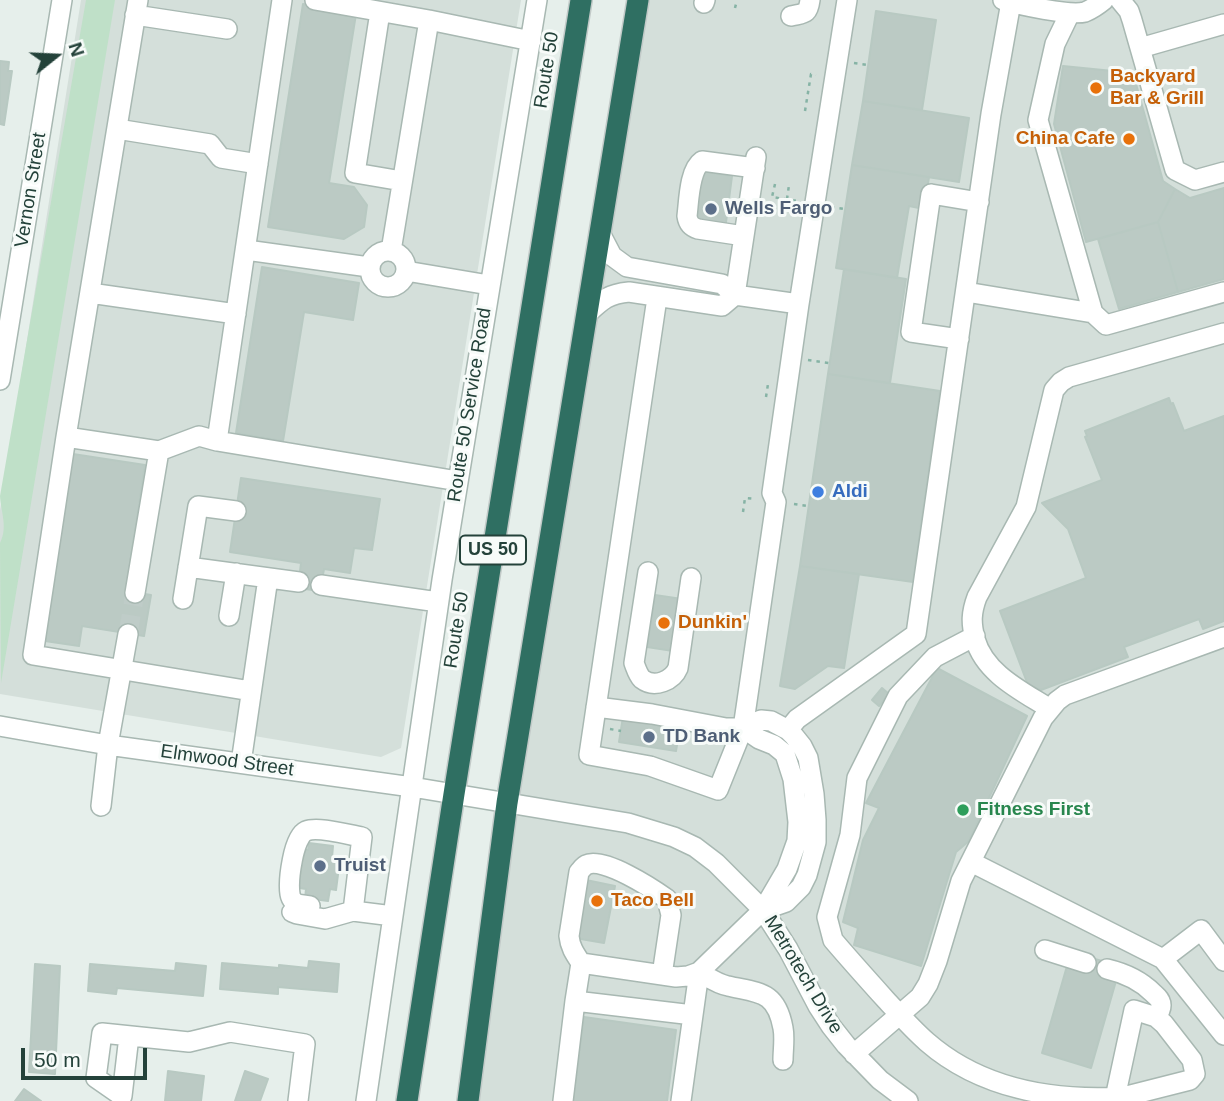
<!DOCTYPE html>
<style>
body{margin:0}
#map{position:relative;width:1224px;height:1101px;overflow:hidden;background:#e6efeb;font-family:Helvetica,sans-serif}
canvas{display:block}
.north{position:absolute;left:21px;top:21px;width:70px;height:70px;-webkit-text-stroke:5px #f7fbf9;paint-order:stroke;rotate:72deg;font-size:19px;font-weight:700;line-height:28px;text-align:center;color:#24423a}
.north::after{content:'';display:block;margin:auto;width:24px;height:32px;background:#24423a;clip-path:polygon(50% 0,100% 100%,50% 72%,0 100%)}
.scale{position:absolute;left:21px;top:1048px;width:126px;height:32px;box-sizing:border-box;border:4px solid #24423a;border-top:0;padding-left:9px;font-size:21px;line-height:24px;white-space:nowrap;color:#24423a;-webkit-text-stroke:5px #f7fbf9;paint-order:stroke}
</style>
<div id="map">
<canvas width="1224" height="1101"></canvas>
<div class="north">N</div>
<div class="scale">50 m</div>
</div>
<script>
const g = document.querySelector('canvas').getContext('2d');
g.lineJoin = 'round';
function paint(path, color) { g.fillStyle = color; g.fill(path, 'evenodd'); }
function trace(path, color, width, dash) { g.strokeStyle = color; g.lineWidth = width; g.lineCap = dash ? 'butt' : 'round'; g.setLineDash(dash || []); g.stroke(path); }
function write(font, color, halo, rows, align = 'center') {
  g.font = font + ' Helvetica,sans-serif'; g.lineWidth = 6; g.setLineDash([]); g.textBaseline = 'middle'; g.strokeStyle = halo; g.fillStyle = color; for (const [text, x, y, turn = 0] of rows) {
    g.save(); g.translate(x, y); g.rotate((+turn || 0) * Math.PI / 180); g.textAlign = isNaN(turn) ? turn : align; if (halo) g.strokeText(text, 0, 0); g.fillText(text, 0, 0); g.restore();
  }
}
paint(new Path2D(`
 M81 0H521L401 748 381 757 0 694V510Z
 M638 0H1224V1101H468Z`), '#d4dfda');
paint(new Path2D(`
 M86 0H115L1 683 0 543C8 527 1 513 0 496Z`), '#bfe0c8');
const building = new Path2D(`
 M303 4 356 14 329 183 354 187 367 205 364 227 344 239 268 227Z
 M876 11 936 20 922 110 863 101Z
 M0 61 9 62 8 71H12L4 125 0 124Z
 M1063 66 1133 73 1163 181 1175 189 1158 222 1086 242 1054 124Z
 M863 101 969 118 959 182 852 165Z
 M852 165 929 177 924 209 909 206 897 278 836 268Z
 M700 171 732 176 725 230 702 226 703 220 693 218Z
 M1224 188V279L1178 292 1158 222 1175 189 1190 198Z
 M1158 222 1178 292 1119 309 1098 239Z
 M262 267 359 283 353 320 304 312 283 441 236 433Z
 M844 269 906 279 890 383 828 374Z
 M828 374 940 391 913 582 800 566Z
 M1169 398 1171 404 1173 403 1184 431 1224 416V621L1203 629 1199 619 1124 647 1128 657 1041 690 1028 685 1000 611 1086 578 1068 529 1042 503 1102 480 1085 437 1087 436 1085 431Z
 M73 454 145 465 126 591 151 595 144 636 82 626 79 646 45 641Z
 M241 478 380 499 372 550 354 548 350 573 324 569 320 591 298 588 301 563 230 552Z
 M800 566 859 574 844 668 828 666 795 689 780 686Z
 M655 595 682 599 673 651 647 647Z
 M937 668 1027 716 969 841 956 852 921 966 854 945 858 928 843 922 863 840 879 808 866 803Z
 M882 688 889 694 879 706 872 700Z
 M623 717 680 726 676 751 619 742Z
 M309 843 333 846 332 858 340 859 336 890 330 889 328 901 305 898 306 889 299 888 303 850H308Z
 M586 880 615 886 604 943 575 938Z
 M1088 957 1109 963 1116 981 1091 1068 1042 1053 1067 966Z
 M309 961 339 964 337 992 278 987V994L220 989 222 963 279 968V965L308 968Z
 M176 963 206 966 203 996 117 988 116 994 88 991 90 964 175 971Z
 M35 964 60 966 55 1074 29 1072Z
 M584 1017 676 1030 667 1101H573Z
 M168 1071 204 1076 201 1101H165Z
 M245 1071 268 1079 260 1101H235Z
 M24 1089 41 1101H15Z`);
paint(building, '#bbcac4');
trace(building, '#b8c9c2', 2);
trace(new Path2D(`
 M128 634 135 593`), '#bfccc8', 19, [19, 10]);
const minor = new Path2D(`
 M282 0 217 441 458 481
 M315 0 429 20
 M1003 0C1019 5 1070 16 1085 12 1092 9 1098 5 1104 0
 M1120 0 1129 11 1132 20 1175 170 1195 180 1224 172
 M704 3 705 0
 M380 12 355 173 402 181
 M1070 13 1055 44 1038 120 1093 313
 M135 15 227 29
 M791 16C804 13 808 15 810 0
 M1140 48 1224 24
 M117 129 210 144 221 158 258 164
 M600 233 612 256 627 267 722 284 735 295 799 304 847 0
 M744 236 698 229C691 227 688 223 687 216 689 201 689 170 702 161L755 168
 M246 250 369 267
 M370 269a18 18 0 1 1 36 0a18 18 0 1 1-36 0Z
 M391 251 429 20 531 41
 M406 271 489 285
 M966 292 1093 313 1106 325 1224 292
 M90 293 236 314
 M657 298 589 755 650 766 718 790 743 728 746 708 776 502 772 493 799 304
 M587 314C602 300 608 294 629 292L722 306 735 295 756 157
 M959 339 911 332 931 194 979 202
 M0 380 62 0
 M66 437 138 0
 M217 441 199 436 159 451 66 437 33 655 251 691
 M188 567 299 582
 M648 572 634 663C636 668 638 675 642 679 655 689 673 680 678 668L691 578
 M321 585 438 602
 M135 593 159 451
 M183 599 198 506 236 511
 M229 616 236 573
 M975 636 935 657 898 696 857 778 850 835 827 917 833 940C850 960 868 980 886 1000 899 1014 912 1029 927 1042 981 1089 1054 1101 1123 1097L1190 1080 1195 1074 1192 1060 1164 1024 1156 1017 1134 1010 1115 1098
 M596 707 652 714 726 728H743L761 720 771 721 788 730 794 736 802 746 808 758 814 794 816 820V842L807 875 801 887 786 902 763 910
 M1050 709C1022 691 985 674 975 639 971 623 971 613 977 597L1026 507 1054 390 1061 382 1069 377 1224 333
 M0 726 108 745 412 787 628 823 674 837 695 847 716 863 763 910 788 949 818 1006 831 1026 846 1045 880 1080 908 1101
 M788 730 797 719 916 634 991 114 1011 2
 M241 763 268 578
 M101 806 108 745 128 634
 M971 862 1163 959 1224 1035
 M310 906 296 904C292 899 291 900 290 894 288 881 293 837 306 831 318 826 349 835 362 837L353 911 393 916
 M292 912 297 914 325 919 353 911
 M1045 950 1086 963
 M1163 959 1201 930 1224 961
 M581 963C575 954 570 947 569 936L579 872C580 871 585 865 586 865 603 856 653 889 667 899L671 915 662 975
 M1107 969C1124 973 1140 980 1153 993 1154 994 1160 999 1160 1001 1163 1007 1159 1013 1156 1017
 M699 972C708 977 717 984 728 986 758 993 776 990 783 1028 785 1038 783 1050 783 1060
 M575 1001 581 963 676 977 688 976 699 972 763 910 787 869 797 841 798 822 793 779 785 754 774 745 759 739 743 728
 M129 1036 122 1096 96 1078 102 1033 189 1042 230 1032 305 1044 298 1101
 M854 1054 920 997 928 984 937 961 961 881 1043 718 1057 701 1065 695 1224 637
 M366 1101 442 580 537 0
 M563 1101 575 1001 693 1015
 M681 1101 699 972`);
const highway = new Path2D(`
 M407 1101 454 794 581 0
 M468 1101 507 803 638 0`);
trace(minor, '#a8b8b2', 22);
trace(highway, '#c2cac8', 24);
trace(new Path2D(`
 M735 8 737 0
 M854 63 868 65
 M805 111 811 74 816 75
 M775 184 772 197 797 201
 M787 199 789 185
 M831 207 845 209
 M808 360 829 363
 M766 397 768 384
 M794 504 808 506
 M743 512 745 498 756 499
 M610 729 621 731`), '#86b3a5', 2.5, [3.5, 5]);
trace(minor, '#fff', 19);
trace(highway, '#2f6f62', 21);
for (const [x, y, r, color] of [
 [1096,88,7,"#e8710a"],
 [1129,139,7,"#e8710a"],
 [711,209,7,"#5c6f8a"],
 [818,492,7,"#3f7fe0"],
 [664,623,7,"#e8710a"],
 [649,737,7,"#5c6f8a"],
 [963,810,7,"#2e9e5b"],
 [320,866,7,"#5c6f8a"],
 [597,901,7,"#e8710a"]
]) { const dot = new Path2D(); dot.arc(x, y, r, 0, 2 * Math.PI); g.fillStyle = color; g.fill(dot); trace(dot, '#f7fbf9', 2.5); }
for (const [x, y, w] of [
 [493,550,66]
]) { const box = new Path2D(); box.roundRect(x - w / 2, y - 14.5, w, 29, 5); g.fillStyle = '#f7fbf9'; g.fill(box); trace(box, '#24423a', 2); }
write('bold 18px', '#24423a', null, [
 ["US 50",493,550]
]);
write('19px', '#24423a', '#f7fbf9', [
 ["Route 50",547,70,-81],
 ["Vernon Street",31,190,-81],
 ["Route 50 Service Road",470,405,-81],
 ["Route 50",457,630,-81],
 ["Elmwood Street",227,761,8],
 ["Metrotech Drive",803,975,59]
]);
write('bold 19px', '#c56008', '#f7fbf9', [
 ["Backyard",1110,77],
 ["Bar & Grill",1110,99],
 ["China Cafe",1115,139,"right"],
 ["Dunkin'",678,623],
 ["Taco Bell",611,901]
], 'left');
write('bold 19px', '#4e5e75', '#f7fbf9', [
 ["Wells Fargo",725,209],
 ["TD Bank",663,737],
 ["Truist",334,866]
], 'left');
write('bold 19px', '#366cbe', '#f7fbf9', [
 ["Aldi",832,492]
], 'left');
write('bold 19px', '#27864d', '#f7fbf9', [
 ["Fitness First",977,810]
], 'left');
</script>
